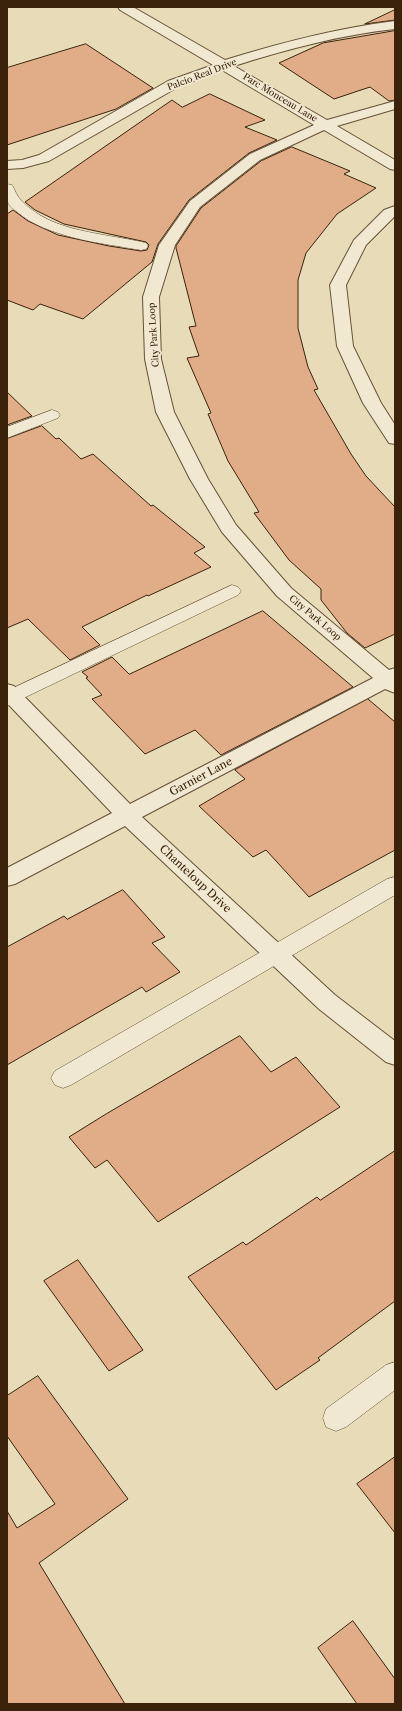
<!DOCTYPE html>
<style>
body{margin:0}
#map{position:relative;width:402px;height:1711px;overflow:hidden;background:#e8dcb8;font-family:"Libre Caslon Text",serif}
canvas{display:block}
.frame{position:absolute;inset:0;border:8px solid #3a220b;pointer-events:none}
</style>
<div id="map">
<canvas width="402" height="1711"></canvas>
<div class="frame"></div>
</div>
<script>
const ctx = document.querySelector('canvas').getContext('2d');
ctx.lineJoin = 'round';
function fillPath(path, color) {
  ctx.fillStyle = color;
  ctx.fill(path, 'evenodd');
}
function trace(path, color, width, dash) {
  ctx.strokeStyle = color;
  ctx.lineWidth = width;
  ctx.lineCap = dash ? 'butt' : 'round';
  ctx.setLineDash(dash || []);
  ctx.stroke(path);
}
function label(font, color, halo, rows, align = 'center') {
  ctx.font = font + ' "Libre Caslon Text",serif';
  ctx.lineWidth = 3.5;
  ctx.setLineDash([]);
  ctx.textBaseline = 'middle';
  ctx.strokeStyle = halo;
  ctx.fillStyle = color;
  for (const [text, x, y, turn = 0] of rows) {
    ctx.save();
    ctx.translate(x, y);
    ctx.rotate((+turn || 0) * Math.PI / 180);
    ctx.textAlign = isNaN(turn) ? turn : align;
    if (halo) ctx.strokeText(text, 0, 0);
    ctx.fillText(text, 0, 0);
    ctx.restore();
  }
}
const building = new Path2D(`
 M395,10V20L365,24Z
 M395,31V100L389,101L370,87L334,99L279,63L323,43Z
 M86,44L153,88L116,109L7,145V68Z
 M210,94L265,120L245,127L277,140L249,153L189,200L158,244L152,262L83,319L40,304L33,310L7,300V214L13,210L28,221L58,235L109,246L141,251L147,250L149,245L146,242L64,224L35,210L25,202L172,100L182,107Z
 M292,147L350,171L344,174L376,188L337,214L306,253L298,280V328L308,367L318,389L314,390L351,454L366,476L395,507V634L365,648L347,633L321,600V589L289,560L254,513L259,512L228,461L208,414L211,413L187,358L199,356L189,327L196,326L176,248V246L201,208L261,161Z
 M7,392L32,416L7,425Z
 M42,426L56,439L59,438L81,459L93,454L151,506L153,505L205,547L194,553L211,567L148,596L147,595L82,627L100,645L70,660L28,619L7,628V439Z
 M263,611L353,687L221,755L195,730L145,754L92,699L102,695L86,678L88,677L82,672L112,657L129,674Z
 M368,699L395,722V850L309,897L266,850L253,857L199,806L245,779L235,770Z
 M123,890L165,937L152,943L180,972L146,992L142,987L7,1065V947L64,916L67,919Z
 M240,1036L271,1072L296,1057L340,1107L158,1222L107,1160L95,1168L69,1137L106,1114Z
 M395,1151V1301L318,1358L320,1360L276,1390L188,1277L243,1242L246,1245L317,1197L320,1200Z
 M78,1260L143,1350L109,1371L44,1281Z
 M38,1376L128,1499L39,1563L125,1704H7V1511L17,1528L55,1504L7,1436V1396Z
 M395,1457V1533L357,1484Z
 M353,1621L395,1679V1704H357L318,1648Z`);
const service = new Path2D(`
 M7,184L12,185C15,190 17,197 22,201C52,233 106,233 146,243L148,246L146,249L141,250C102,243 47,238 16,211C13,208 9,206 8,202C6,197 7,189 7,184Z
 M52,410L58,412L60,415L58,418L7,438V427Z
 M232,585L238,587L241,591L238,595L7,706V691Z
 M395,877V895L71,1085L63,1088L55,1085L51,1078L55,1071L387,879Z
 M395,1362V1390L346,1427L336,1431L326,1427L323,1418L326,1409L386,1365Z`);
const minor = new Path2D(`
 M118,7H133L225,60C280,43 337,28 395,21V29C340,35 287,49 234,66L327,120L395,101V109L337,126L395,160V170L390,169L324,130L260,160L200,207L175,245L159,297L161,359L174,412L208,479L236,525L291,588L389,670L395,668V693L385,689L142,817L335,995L395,1041V1065L386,1062L319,1009L125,826L15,884L7,886V868L112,813L7,703V684L14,686L130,804L373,678L277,596L222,532L190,479L156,412L145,359L143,297L159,245L190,201L250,154L314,125L222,70L178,87L49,161L23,168L7,169V161L22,160L39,155L168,81L213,65L120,10Z
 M395,206V216L366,245L346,285L353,346L381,403L395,425V444L389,443L363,403L337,346L330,285L354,240L384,210Z`);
const farStreetnames = [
 ["Palcio Real Drive",202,75,-21],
 ["Parc Monceau Lane",280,98,31],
 ["City Park Loop",154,335,-94],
 ["City Park Loop",315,618,40]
];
const streetNames = [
 ["Garnier Lane",201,777,-28],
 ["Chanteloup Drive",195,879,43]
];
fillPath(building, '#e0ad88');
trace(building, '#3a220b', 1);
trace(service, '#665036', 1);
trace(minor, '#665036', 2);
fillPath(service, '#f0e8d1');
fillPath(minor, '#f0e8d1');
label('9px', '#3a220b', '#f0e8d1', farStreetnames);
label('11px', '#3a220b', '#f0e8d1', streetNames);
</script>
